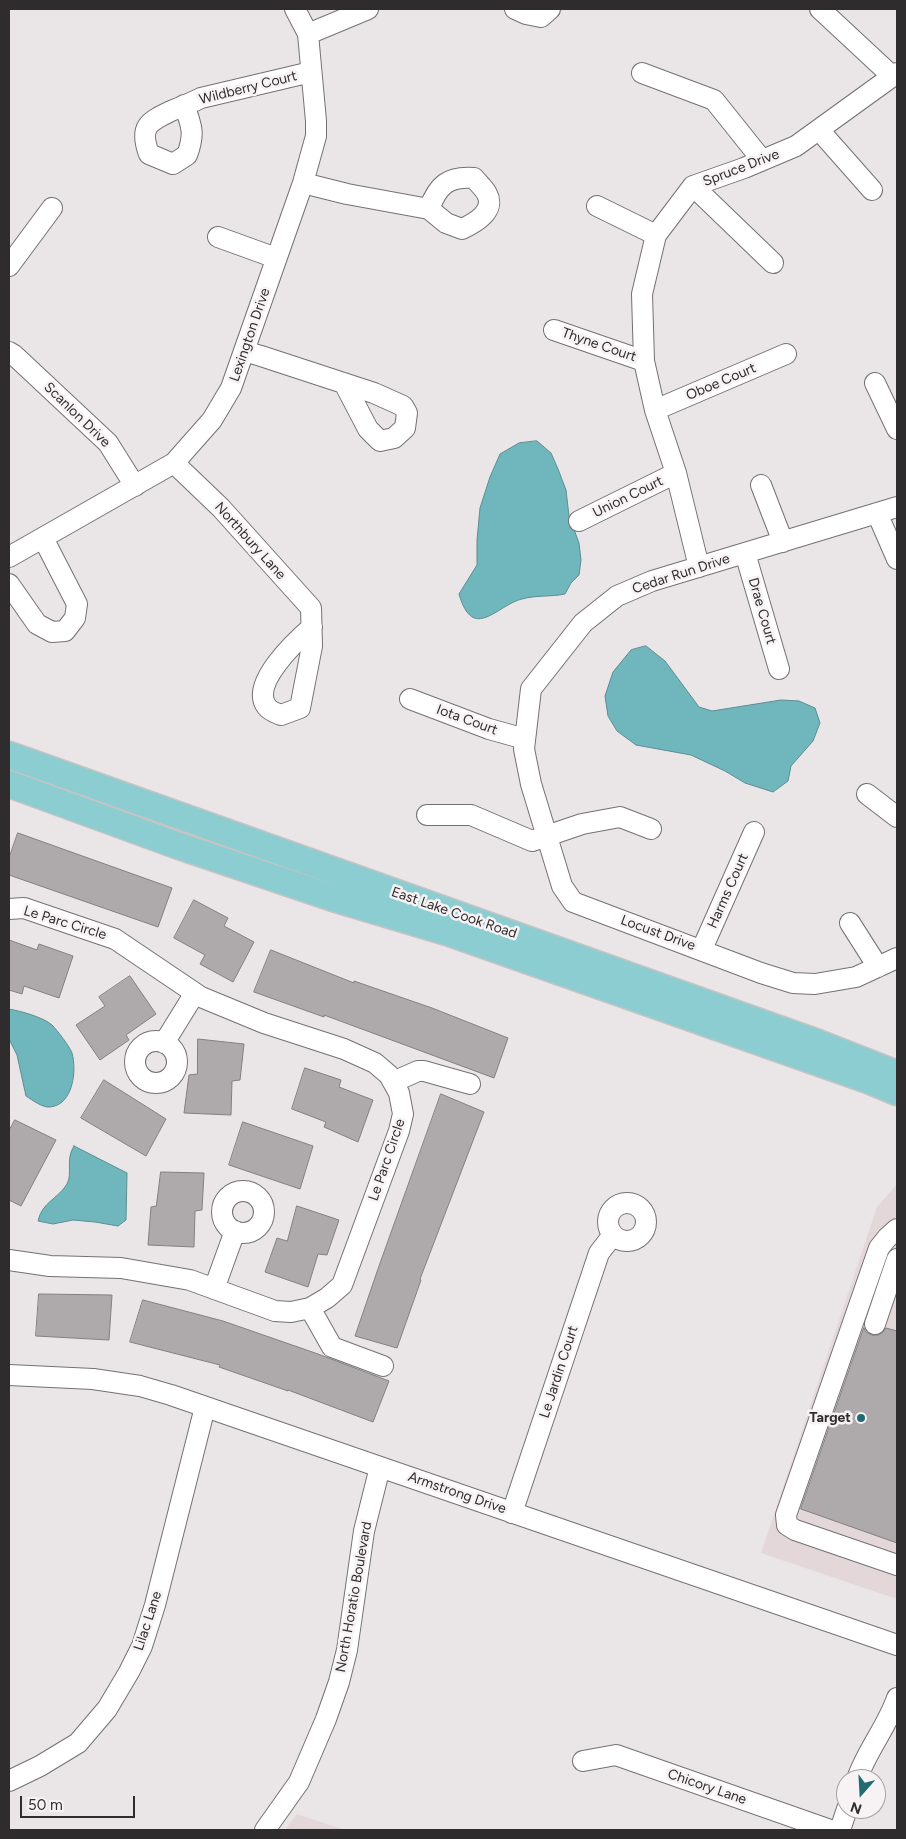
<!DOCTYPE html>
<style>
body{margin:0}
#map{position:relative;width:906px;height:1839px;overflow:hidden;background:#eae5e6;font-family:Figtree,sans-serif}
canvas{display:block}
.frame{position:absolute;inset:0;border:10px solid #2e2c2d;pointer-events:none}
.north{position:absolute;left:836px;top:1769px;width:50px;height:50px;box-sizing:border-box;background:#f7f2f4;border:1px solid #a7a3a4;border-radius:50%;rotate:199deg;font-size:14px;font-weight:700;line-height:20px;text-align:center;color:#2e2c2d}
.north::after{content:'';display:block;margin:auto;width:18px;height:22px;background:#216c72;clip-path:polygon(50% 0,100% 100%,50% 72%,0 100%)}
.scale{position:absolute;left:20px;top:1796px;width:115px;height:22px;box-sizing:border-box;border:2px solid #2e2c2d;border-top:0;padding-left:6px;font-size:15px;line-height:18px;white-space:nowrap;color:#2e2c2d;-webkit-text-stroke:4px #f7f2f4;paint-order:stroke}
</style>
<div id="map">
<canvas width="906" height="1839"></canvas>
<div class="frame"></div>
<div class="north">N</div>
<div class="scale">50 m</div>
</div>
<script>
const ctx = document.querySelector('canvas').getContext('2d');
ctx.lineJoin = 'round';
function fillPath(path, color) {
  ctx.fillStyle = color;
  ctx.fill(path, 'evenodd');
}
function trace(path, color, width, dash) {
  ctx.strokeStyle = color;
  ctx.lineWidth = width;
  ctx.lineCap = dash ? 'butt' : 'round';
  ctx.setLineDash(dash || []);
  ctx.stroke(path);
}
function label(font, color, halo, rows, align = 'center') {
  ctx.font = font + ' Figtree,sans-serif';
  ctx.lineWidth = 5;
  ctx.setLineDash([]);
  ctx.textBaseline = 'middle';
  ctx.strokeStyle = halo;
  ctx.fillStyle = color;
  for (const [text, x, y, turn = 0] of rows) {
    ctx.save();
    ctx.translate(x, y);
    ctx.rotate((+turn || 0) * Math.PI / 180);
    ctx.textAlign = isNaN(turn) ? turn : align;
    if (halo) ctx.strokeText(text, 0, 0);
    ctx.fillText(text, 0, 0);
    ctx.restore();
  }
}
const built = new Path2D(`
 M897,1184V1599L761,1553L877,1207Z
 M297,1814L345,1830H285Z`);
const water = new Path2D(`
 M537,441L551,453L558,469L566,490L569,516L579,543L581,560L579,575L571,583L565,594C551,597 536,595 522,599C497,605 473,643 459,594L477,565V540L480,508L490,477L500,454L519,443Z
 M646,646L665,661L699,707L712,711L781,700L799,701L815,708L820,723L813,741L791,766L788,781L773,792L745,783L725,771L691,755L636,745L617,731L608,716L605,696L613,672L631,650Z
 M9,1009C20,1011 43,1017 52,1025C57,1030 70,1047 72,1053C77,1071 73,1105 50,1107C43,1108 32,1100 26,1096L17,1055L9,1039Z
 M74,1146L127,1173L126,1220L118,1226L95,1222L73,1220L53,1224L38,1221C42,1202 58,1199 67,1184C73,1173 65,1160 74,1146Z`);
const building = new Path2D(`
 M18,833L172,888L158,927L9,875V858Z
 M194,900L228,918L224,926L254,942L233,982L200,964L205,955L174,938Z
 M9,940L37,950L39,944L73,956L59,998L24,986L22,994L9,990Z
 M271,950L354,983V981L432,1008L508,1038L494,1078L324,1015V1017L254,992Z
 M130,976L156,1014L126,1035L129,1040L100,1060L76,1025L105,1006L99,997Z
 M198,1039L244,1044L240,1080L232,1081L231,1115L184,1113L189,1075L197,1074Z
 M305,1068L341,1080L339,1087L373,1100L358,1142L324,1127L326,1122L292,1109Z
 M104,1080L166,1119L146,1156L81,1118Z
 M441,1094L484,1112L420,1279L421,1280L397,1348L355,1336L379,1266Z
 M15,1120L56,1140L21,1206L9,1200V1131Z
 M243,1122L313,1146L300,1189L229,1165Z
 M161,1172L204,1173L202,1210L195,1211L194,1247L148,1245L151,1207L156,1206Z
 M297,1206L339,1220L327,1255L318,1254L308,1287L265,1272L277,1238L287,1241Z
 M39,1294L112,1295L109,1340L36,1336Z
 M143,1300L223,1321L318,1354L389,1381L373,1422L288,1390V1391L219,1367L220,1365L130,1342Z
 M864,1328L866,1332L872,1335H878L882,1333L886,1328L897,1331V1543L801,1509Z`);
const minor = new Path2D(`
 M515,9L526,14L541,17L550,9
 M820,9L892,76
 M308,34L368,9
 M642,73L714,100L762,160
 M184,105C192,126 195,134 187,155L173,164L149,154C139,127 148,122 171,111C181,107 191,103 201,98L311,72
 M819,130L872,190
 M303,183L347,194L429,209L446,223L462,229C475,223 496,211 487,194C484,188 478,183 474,178C448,176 438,185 429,209
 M693,186L773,263
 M597,206L656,235
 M218,237L276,258
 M9,266L52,208
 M554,330L644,361
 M244,351L261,356L374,393L403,406L407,413L405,428L394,438L380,441L368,429L344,383
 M9,352L14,355L108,443L135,486
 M875,383L897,429
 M655,410L786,354
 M174,463L221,508L311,608L312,646L300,708L281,715C276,713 270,711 267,707C249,684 297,640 312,627
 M761,485L783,542
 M897,507L652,581L617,596L583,623L531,689L524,749L531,784L562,886L573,902L761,973L793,983L815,984L856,977L897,958
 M877,513L897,559
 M579,521L676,473
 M745,553L779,669
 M9,557L174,463L212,420L231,388L303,183L316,136V121L308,34L295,9
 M699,567L676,473L655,410L644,361L642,294L656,235L693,186L744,168L796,146L897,73
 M9,584L37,624L52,632L65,631L75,618L77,604L43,538
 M410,699L489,729L525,739
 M867,794L897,817
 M427,815H471L532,841L582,824L620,817L651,829
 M9,909L24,908L115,939L201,997L264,1023L344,1049L375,1063L389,1075L399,1093L403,1114L399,1131L342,1285L327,1298L310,1308L291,1312L275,1311L190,1280L121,1268L50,1266L9,1260
 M850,923L878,967
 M702,949L754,832
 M135 1062a21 21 0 1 1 42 0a21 21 0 1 1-42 0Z
 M164,1043L195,993
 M393,1082L418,1071H424L470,1084
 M222 1212a21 21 0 1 1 42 0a21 21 0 1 1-42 0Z
 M608 1222a19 19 0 1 1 38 0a19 19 0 1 1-38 0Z
 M897,1229L887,1238L879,1248L786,1515L787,1525L795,1530L897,1565
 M214,1289L235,1231
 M310,1308L332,1347L383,1366
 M875,1324L897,1259
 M9,1375L93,1379L140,1386L171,1395L897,1645
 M512,1513L599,1253L613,1235
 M583,1761L616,1755L830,1830
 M857,1779C867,1750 887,1727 897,1698
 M9,1781L40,1766L78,1743L107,1709L129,1672L142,1646L155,1605L205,1407
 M265,1830L299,1782L326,1719L339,1682L347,1650L364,1531L380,1467
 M840,1830L847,1809`);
const major = new Path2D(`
 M9,755L818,1043L897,1074
 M9,784L176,845L333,898L447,932L868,1080L897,1092`);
const markers = [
 [861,1418,5,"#216c72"]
];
const streetNames = [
 ["Wildberry Court",248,88,-14],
 ["Spruce Drive",741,168,-21],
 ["Lexington Drive",250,335,-71],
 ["Thyne Court",599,345,19],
 ["Oboe Court",721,382,-23],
 ["Scanlon Drive",77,415,44],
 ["Union Court",628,497,-26],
 ["Northbury Lane",250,541,48],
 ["Cedar Run Drive",681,574,-18],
 ["Drae Court",762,611,74],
 ["Iota Court",467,720,20],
 ["Harms Court",728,891,-66],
 ["East Lake Cook Road",454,913,19],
 ["Le Parc Circle",65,923,17],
 ["Locust Drive",658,933,20],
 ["Le Parc Circle",387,1160,-71],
 ["Le Jardin Court",559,1372,-72],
 ["Armstrong Drive",457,1493,19],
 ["North Horatio Boulevard",354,1597,-80],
 ["Lilac Lane",148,1621,-72],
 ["Chicory Lane",707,1787,19]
];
const poiNames = [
 ["Target",851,1418]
];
fillPath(built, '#e4d7da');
fillPath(water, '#6fb7bd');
trace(water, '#5c8d92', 1);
fillPath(building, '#aea9ab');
trace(building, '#847f80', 1);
trace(minor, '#757172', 22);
trace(major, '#c4c4c4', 29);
trace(minor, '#fff', 20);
trace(major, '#8bcdd1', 26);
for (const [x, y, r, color] of markers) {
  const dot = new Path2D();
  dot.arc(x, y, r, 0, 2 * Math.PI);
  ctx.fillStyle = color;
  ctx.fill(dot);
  trace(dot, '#f7f2f4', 2);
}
label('14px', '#2e2c2d', '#f7f2f4', streetNames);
label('bold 14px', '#2e2c2d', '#f7f2f4', poiNames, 'right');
</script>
